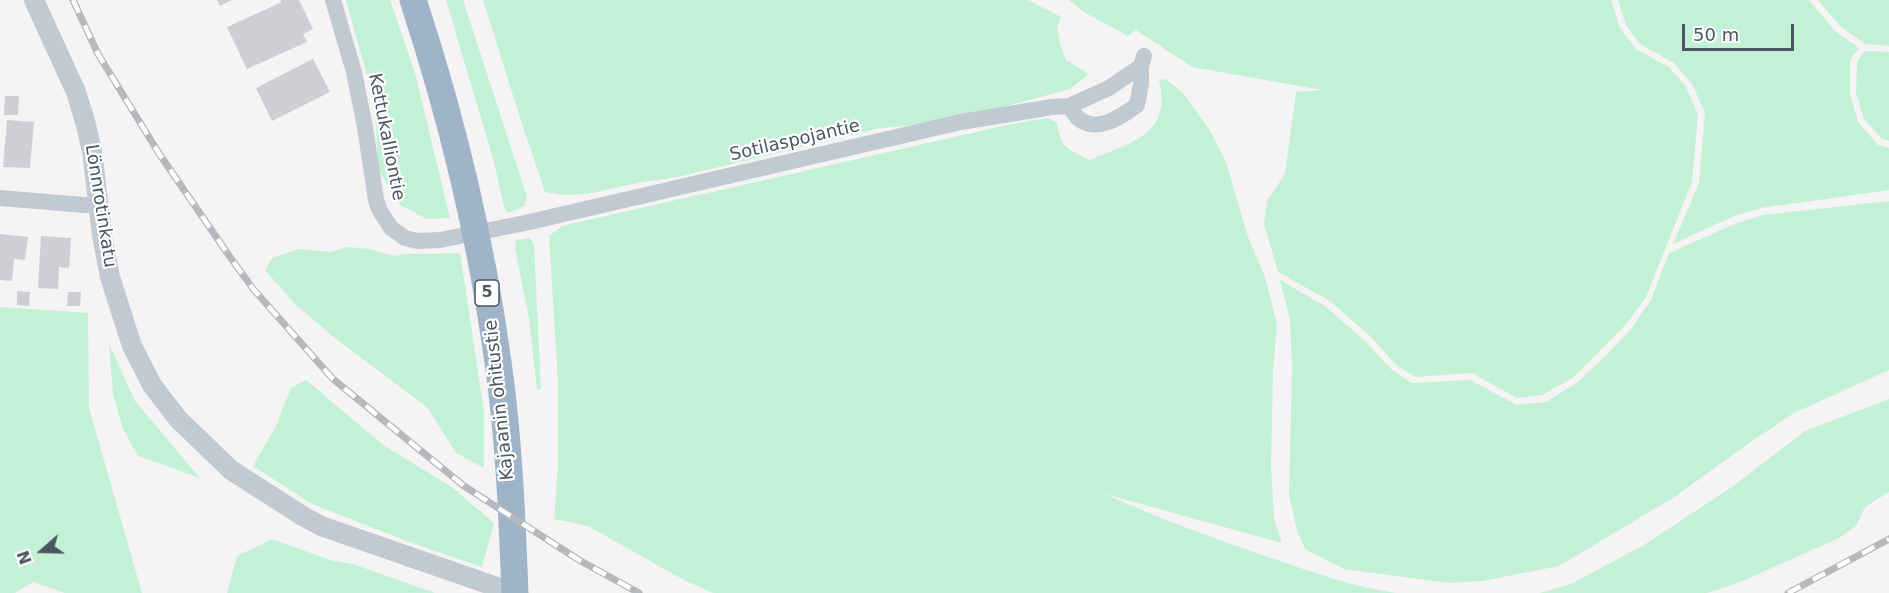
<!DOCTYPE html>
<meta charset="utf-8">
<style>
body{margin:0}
#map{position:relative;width:1889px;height:593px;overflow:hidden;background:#f5f3f3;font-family:"DejaVu Sans",sans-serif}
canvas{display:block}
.north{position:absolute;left:12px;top:521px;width:60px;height:60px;-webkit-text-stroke:4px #fff;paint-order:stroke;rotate:250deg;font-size:16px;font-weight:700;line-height:24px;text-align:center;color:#4a5661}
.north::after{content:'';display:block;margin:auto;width:21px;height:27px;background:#4a5661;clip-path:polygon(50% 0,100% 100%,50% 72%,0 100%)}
.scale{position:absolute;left:1682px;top:24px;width:112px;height:27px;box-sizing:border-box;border:3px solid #4a5661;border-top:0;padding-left:8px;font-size:18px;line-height:21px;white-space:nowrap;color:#4a5661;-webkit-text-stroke:4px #fff;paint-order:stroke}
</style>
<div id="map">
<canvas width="1889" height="593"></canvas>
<div class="north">N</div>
<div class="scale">50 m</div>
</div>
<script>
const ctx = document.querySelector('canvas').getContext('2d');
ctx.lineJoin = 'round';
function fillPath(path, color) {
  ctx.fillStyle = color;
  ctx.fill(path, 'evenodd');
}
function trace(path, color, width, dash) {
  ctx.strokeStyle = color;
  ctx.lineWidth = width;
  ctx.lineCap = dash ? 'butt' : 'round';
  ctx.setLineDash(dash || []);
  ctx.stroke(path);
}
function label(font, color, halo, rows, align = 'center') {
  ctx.font = font + ' "DejaVu Sans",sans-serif';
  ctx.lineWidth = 4.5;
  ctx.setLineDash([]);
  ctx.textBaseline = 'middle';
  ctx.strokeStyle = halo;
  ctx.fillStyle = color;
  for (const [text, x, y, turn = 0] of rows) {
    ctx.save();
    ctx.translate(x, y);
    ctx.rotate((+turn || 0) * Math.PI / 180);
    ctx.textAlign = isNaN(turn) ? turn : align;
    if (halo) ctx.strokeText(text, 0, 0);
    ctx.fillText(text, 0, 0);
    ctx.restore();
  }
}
const green = new Path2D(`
 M346,0H390L415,73L450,218L427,219L400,205L378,169L376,124L370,86Z
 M446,0H463L527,197L524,206L508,213L504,207L494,162Z
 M483,0H1028L1061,17L1057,26L1060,44L1066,60L1089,74L1070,89L981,113L936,122L876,129L678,177L642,182L587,194L564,195L545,192L522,124Z
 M1069,0H1611L1620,28L1636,49L1669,67L1686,87L1698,115L1692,182L1646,297L1626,324L1574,377L1542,395L1517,398L1472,373L1415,377L1396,365L1370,336L1330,301L1278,272L1264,224L1267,201L1285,174L1296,92L1322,90L1192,67L1136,30L1128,36L1084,12Z
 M1618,0H1809L1835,31L1859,48L1850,59V94L1858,122L1878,145L1889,148V190L1761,208L1734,216L1673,244L1699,183L1705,113L1692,84L1674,63L1640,44L1626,25Z
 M1818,0H1889V46L1865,44L1840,26Z
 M1865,51L1889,52V141L1882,139L1864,119L1856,93L1857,61Z
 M1166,79L1184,94L1209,129L1226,162L1248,237L1265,277L1277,324L1273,373L1271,465L1274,520L1282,543L1105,494C1158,518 1213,538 1268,557C1310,571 1352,587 1396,593H713L684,580L588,526L554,519L558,465V384L549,236L562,226L1007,125L1048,118L1057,123C1060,148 1069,150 1089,160C1130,143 1173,135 1159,80Z
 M1889,201V370L1794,413L1752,441L1676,496L1559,566L1483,581L1448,583L1344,569L1305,549L1297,530L1289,495L1292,368L1290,320L1280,280L1325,306L1365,341L1392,370L1412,383L1470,380L1517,405L1546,402L1578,382L1605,356L1631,329L1651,300L1669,253L1737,223L1763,215Z
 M530,238L534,245L541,389L537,390L529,319L515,248L516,240Z
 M348,247L370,249L393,256L408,254L460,253L484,412V468L456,453L428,408L331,335L296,305L265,270L272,258L299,249L331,252Z
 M0,307L88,313L89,408L142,593H65L33,582L15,593H0Z
 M109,344L135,401L200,478L138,456L123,429L113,394Z
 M306,380L382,444L453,488L494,523L482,567L412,543L312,504L253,466L275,428L291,388Z
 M1889,399V492L1865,507L1856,526L1839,538L1738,583L1707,593H1540L1571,584L1644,545L1732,487L1805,431Z
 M272,539L330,560L353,564L435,593H227L237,556Z`);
const building = new Path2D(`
 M217,0H232L220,6Z
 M280,0H299L313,29L303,34L307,42L247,69L227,27L282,2Z
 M313,59L330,92L272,121L256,88Z
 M5,96H19L18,115H4Z
 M7,120L34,122L30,168L3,167Z
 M0,234L28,237L25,260L14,259L12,281L0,280Z
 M41,236L71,238L69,268L59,267L58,289L38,288Z
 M17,291L30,292L29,306L17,305Z
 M68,292H81L80,306H67Z`);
const minor = new Path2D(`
 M333,0L354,72L365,127L376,200L380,211L391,228L405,238L418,241L440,240L525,223L961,122L1052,107L1069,106L1109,88L1141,66L1144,56
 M1069,106C1072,110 1075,115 1078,118C1096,134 1121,117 1137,105L1141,84V66
 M0,198L84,205H98`);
const tertiary = new Path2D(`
 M34,0L76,92L85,121L92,151L102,235L110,277L132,346L152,385L178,419L231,470L301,515L321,526L514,593`);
const trunk = new Path2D(`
 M413,0C452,118 481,239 498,362C509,439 512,516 515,593`);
const rail = new Path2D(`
 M73,0L98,54L160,155L230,257L254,290L333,379L464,486L579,560L639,593
 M1788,593L1889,539`);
const shields = [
 [487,293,24]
];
const shieldNames = [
 ["5",487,293]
];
const streetNames = [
 ["Kettukalliontie",386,137,79],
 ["Sotilaspojantie",795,141,-13],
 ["Lönnrotinkatu",100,206,81],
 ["Kajaanin ohitustie",500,400,-96]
];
fillPath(green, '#c3f1d5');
fillPath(building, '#cdcfd5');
trace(minor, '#c1cad2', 16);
trace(tertiary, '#c1cad2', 20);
trace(trunk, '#9fb4c9', 27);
trace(rail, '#b5b8bd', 7);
trace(rail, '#fff', 4.5, [14]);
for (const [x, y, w] of shields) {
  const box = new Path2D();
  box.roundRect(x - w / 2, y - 13, w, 26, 4.5);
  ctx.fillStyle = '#fff';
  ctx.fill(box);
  trace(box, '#4a5661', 1.5);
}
label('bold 16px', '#4a5661', null, shieldNames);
label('18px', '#4a5661', '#fff', streetNames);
</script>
